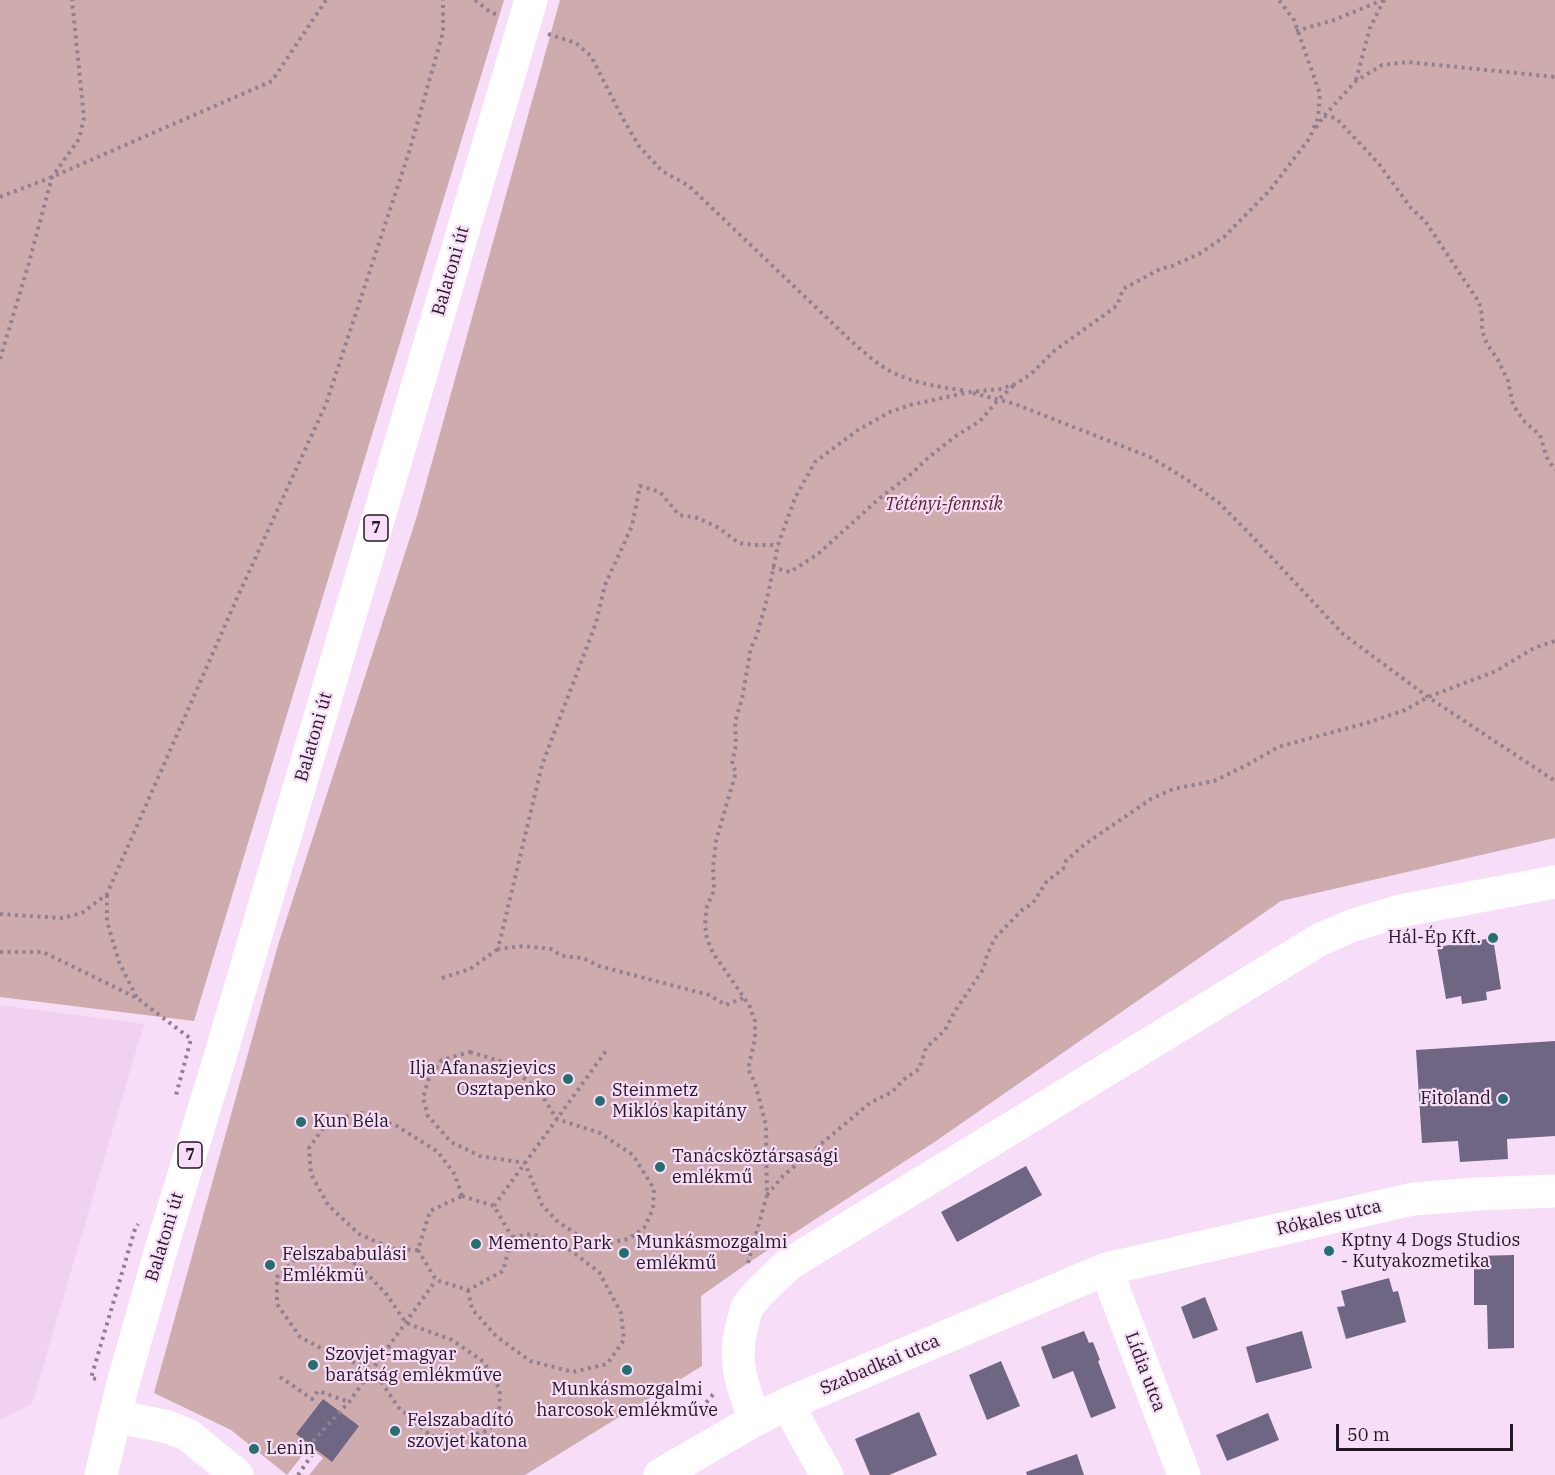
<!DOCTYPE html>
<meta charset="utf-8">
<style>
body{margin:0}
#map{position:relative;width:1555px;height:1475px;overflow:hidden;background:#f7ddf8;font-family:"IBM Plex Serif",serif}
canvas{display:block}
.scale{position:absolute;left:1336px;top:1424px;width:177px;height:27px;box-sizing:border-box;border:3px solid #221922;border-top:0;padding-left:8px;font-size:18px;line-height:21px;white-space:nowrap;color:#221922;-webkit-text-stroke:4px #f7ddf8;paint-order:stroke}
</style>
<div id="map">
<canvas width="1555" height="1475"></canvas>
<div class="scale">50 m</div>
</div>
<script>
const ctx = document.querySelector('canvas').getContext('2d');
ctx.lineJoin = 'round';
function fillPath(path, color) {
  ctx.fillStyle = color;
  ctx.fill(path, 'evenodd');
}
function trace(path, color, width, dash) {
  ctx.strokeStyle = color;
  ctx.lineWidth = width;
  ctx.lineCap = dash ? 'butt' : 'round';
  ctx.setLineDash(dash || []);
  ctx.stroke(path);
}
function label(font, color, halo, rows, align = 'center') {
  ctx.font = font + ' "IBM Plex Serif",serif';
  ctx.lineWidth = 4.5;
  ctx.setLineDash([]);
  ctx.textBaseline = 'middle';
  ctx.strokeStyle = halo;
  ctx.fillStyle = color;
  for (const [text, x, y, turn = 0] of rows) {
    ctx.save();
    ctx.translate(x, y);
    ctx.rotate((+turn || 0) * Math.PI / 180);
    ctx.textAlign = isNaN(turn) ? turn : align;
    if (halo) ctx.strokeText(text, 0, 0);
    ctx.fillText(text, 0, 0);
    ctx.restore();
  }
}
const built = new Path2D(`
 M0,1005L144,1024L32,1404L0,1420Z`);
const green = new Path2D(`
 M0,0H504L194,1021L0,997Z
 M560,0H1555V838L1281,901L936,1141L748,1263L701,1296L702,1366L525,1475H309L323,1458L309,1447L287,1475L231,1430L154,1393L278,945L417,516Z`);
const building = new Path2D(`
 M1493,938L1501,989L1486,992L1487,1000L1462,1004L1461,996L1446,999L1437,947Z
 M1555,1041V1136L1507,1139L1508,1159L1460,1162L1458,1141L1422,1143L1416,1050Z
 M1026,1166L1042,1195L957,1242L941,1212Z
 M1514,1255V1348L1488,1349L1487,1305H1474V1256Z
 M1389,1278L1393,1292L1398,1291L1406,1322L1346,1339L1337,1307L1345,1306L1341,1291Z
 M1205,1297L1218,1330L1193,1339L1181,1307Z
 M1084,1331L1089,1343L1093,1342L1100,1360L1098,1361L1116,1408L1091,1418L1073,1371L1053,1379L1041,1347Z
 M1302,1331L1312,1368L1256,1383L1246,1347Z
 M1001,1361L1020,1406L987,1420L969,1375Z
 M323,1399L359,1426L332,1462L296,1434Z
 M919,1412L937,1455L889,1475H870L855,1439Z
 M1268,1413L1279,1440L1227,1461L1216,1435Z
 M1077,1454L1084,1475H1027L1026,1472Z`);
const path = new Path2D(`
 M475,0L490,12L499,15
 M1296,31L1334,20L1383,0
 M548,34L576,43L591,56L623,119L639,146L662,171L689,186L849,339C863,351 877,365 894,373C917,384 941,387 966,391
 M1356,80L1370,28L1384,0
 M1324,116L1336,118L1379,164L1411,208L1425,221L1479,302L1482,315V331L1487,344L1498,360L1508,381L1513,405L1525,422L1540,435L1547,458L1555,470
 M1316,128L1324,116L1356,81L1382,65L1408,62L1555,77
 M0,197L52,177L272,81L326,0
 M0,359L28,266L52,177L79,139L84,118L72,0
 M973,393L1015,404L1150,457L1186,479L1219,503L1248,532L1343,634L1428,697L1555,781
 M772,567L790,572L818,554L881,497L909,476L929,457L956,436L980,421L998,400L1014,385
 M107,895V921L119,962L137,998
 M0,914L62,918L82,913L107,894L237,598L326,404L410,149L443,32V0
 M0,952H43L137,998L191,1039L175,1099
 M442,978L470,969L498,949
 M743,998L726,1005L709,995L599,966L583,958L562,956L551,949L523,946L498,949L542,765L596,623L605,585L632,526L640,486L660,492L679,515L698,518L719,528L739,543L755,545H778
 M470,1052L503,1062L537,1088L557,1119L600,1133L633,1155L654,1189L653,1209L644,1228L628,1239L609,1243L581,1237L558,1222L542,1205L525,1163L480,1156L451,1142L428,1116L423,1098L429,1078L442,1060Z
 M767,1195L783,1176L870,1103L892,1092L903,1080L919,1069L926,1048L945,1030L955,1011L984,968L987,955L995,938L1022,910L1033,903L1047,881L1063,869L1066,861L1085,844L1151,799L1173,789L1214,781L1245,766L1278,747L1370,722L1405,710L1428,697L1496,671L1534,648L1555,641
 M462,1196L494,1206L512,1237L503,1271L468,1290L436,1280L418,1250L430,1211Z
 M494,1206L606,1051
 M418,1250L393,1249L359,1234L328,1205L311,1174L309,1148L329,1120L363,1113L397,1126L438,1152L455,1175L462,1196
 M325,1252L359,1265L387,1295L406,1323L452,1340L484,1362L500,1390L499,1416L489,1430L464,1438L431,1436L398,1407L373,1369L338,1357L300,1337L277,1304V1277L297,1258Z
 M748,1263L767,1195L766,1125L755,1083L748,1069L755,1039V1021L749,1005L713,953L707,939L705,924L707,906L714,891L713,867L716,841L736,772L732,764L736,744L735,722L742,699L751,648L757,635L767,599L778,545L795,498L815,462L858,430L890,412L910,405L970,392L1000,389L1016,384L1031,374L1054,351L1114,308L1118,303L1123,289L1160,269L1172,266L1199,254L1224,237L1270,190L1309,139L1318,118L1320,94L1294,20L1279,0
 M468,1290L472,1309L496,1336L530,1361L573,1372L607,1364L624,1340L621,1313L599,1272L562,1244L532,1234L512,1237
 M280,1377L312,1399L318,1391L349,1402
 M96,1379L91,1378L135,1229L138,1224
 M710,1416L705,1404L715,1392
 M298,1475L312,1455L305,1450L349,1402L436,1280`);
const minor = new Path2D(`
 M1106,1269L1184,1475
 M787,1404L827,1475
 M115,1416L168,1427L188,1435L237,1475
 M755,1420C743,1388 732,1361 742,1326C744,1320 745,1313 747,1308C754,1295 778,1275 789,1264L1319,940L1351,926L1400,911L1555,882
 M660,1475L755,1420L787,1404L1106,1269L1413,1199L1478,1194L1555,1191`);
const major = new Path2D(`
 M101,1475L122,1387L160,1253L220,1057L531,0`);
const markers = [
 [1493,938,6,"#246f6f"],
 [568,1079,6,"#246f6f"],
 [1503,1099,6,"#246f6f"],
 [600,1101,6,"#246f6f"],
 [301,1122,6,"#246f6f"],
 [660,1167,6,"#246f6f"],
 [476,1244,6,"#246f6f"],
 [1329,1251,6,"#246f6f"],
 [624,1253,6,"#246f6f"],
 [270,1265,6,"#246f6f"],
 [313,1365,6,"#246f6f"],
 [627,1370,6,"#246f6f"],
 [395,1431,6,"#246f6f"],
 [254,1449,6,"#246f6f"]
];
const shields = [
 [376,528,24],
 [190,1155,24]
];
const shieldNames = [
 ["7",376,528],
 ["7",190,1155]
];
const streetNames = [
 ["Balatoni út",451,271,-74],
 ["Balatoni út",314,737,-74],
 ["Rókales utca",1329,1218,-13],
 ["Balatoni út",165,1237,-73],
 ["Szabadkai utca",880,1365,-23],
 ["Lídia utca",1145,1372,69]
];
const parkNames = [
 ["Tétényi-fennsík",944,505]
];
const poiNames = [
 ["Hál-Ép Kft.",1481,938,"right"],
 ["Ilja Afanaszjevics",556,1069,"right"],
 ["Osztapenko",556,1090,"right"],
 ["Steinmetz",612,1091],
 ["Miklós kapitány",612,1112],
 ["Fitoland",1491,1099,"right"],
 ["Kun Béla",313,1122],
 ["Tanácsköztársasági",672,1157],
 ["emlékmű",672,1178],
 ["Kptny 4 Dogs Studios",1341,1241],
 ["- Kutyakozmetika",1341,1262],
 ["Munkásmozgalmi",636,1243],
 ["emlékmű",636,1264],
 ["Memento Park",488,1244],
 ["Felszababulási",282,1255],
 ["Emlékmü",282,1276],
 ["Szovjet-magyar",325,1355],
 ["barátság emlékműve",325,1376],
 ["Munkásmozgalmi",627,1390,"center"],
 ["harcosok emlékműve",627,1411,"center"],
 ["Felszabadító",407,1421],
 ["szovjet katona",407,1442],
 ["Lenin",266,1449]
];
fillPath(built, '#f1d1f1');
fillPath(green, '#ceabac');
fillPath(building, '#6f6683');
trace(path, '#928092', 4, [3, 4.5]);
trace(minor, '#fff', 33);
trace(major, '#fff', 33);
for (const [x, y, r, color] of markers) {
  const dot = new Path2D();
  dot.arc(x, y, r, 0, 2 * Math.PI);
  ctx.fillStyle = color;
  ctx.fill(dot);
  trace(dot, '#f7ddf8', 2);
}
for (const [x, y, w] of shields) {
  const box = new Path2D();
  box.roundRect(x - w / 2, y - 13, w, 26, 4.5);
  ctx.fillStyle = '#f7ddf8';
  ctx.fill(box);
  trace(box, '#221922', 1.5);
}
label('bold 16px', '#221922', null, shieldNames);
label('18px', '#221922', '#f7ddf8', streetNames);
label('italic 18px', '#582529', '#f7ddf8', parkNames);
label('18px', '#221922', '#f7ddf8', poiNames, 'left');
</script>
